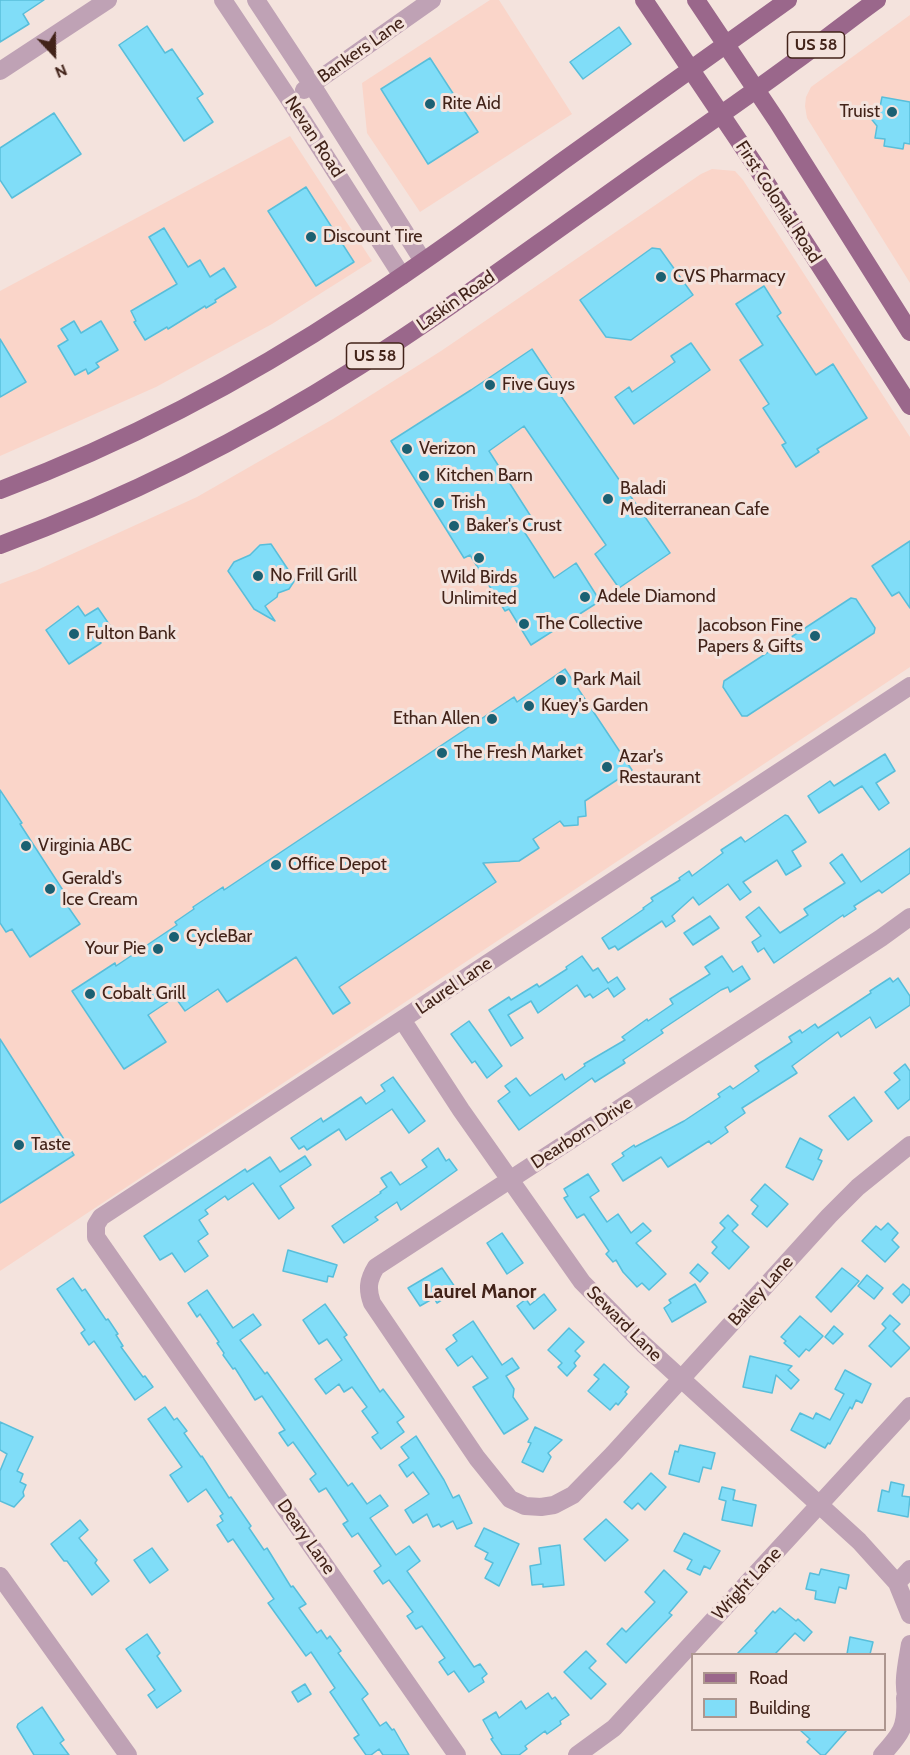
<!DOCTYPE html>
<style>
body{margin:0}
#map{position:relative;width:910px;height:1755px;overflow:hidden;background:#f4e3dd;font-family:Cabin,sans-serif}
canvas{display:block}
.legend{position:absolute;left:691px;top:1653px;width:195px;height:78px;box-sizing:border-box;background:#f4e3dd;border:2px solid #ad968f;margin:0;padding:8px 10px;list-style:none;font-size:18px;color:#422319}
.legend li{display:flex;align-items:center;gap:12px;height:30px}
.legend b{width:30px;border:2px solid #ad968f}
.north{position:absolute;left:24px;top:24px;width:60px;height:60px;-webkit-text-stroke:4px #f4e3dd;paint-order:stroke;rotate:158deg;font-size:16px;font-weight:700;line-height:24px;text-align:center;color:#422319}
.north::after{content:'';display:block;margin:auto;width:21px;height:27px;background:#422319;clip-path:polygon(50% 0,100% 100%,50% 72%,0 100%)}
</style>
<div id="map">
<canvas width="910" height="1755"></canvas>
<ul class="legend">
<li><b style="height:8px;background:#9a678b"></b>Road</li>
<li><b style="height:16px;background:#80ddf8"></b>Building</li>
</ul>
<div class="north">N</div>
</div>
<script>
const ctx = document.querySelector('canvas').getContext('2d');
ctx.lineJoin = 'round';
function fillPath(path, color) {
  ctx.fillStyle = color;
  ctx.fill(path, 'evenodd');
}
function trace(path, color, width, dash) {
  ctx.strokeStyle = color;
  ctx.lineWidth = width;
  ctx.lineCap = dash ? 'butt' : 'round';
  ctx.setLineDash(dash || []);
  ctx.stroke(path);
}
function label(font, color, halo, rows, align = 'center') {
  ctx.font = font + ' Cabin,sans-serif';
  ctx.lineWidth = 6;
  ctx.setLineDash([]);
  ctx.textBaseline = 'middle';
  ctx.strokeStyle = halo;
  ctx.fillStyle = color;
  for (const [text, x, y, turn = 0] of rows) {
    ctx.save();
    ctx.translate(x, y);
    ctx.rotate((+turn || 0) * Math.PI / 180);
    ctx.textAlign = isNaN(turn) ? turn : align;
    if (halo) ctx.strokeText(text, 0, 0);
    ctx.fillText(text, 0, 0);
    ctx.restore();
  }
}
const built = new Path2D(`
 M490,0H499L572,114L420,212L367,133L362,83Z
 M910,15V283L807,118L805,106L806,97L811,87Z
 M290,136L372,261L272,324L156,387L0,456V291Z
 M712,169L735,171L743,180L910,437V667L0,1271V584L37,570L197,497L333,419L441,351L701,174Z`);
const building = new Path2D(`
 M0,0H44L23,14L29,24L0,42Z
 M147,26L165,53L172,49L203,94L197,98L213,122L184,141L119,45Z
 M619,27L631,44L583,79L570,62Z
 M430,58L478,132L428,164L381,89Z
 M882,97L910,102V144L904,143L903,149L884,146L885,139L875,138L877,126L869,116L880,107Z
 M54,113L81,154L12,198L0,180V148Z
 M306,187L354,262L316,286L268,211Z
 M164,228L188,267L200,260L210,277L224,268L236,287L215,300L216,302L206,308L205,306L168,329L167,327L145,340L134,322L136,321L131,311L177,284L149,237Z
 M652,248L660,249L693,295L631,340L606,337L580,300Z
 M764,286L781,313L777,316L816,375L833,364L867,418L817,449L819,452L796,467L782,445L786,443L763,408L769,404L740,360L763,345L736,304Z
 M74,321L81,333L101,321L118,350L96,363L99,367L88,374L86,369L75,375L58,346L68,340L61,329Z
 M0,339L26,382L0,397Z
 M691,343L710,370L634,424L615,397L629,387L632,392L675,362L671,356Z
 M532,349L556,385L554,386L670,553L619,588L595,554L606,545L524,426L489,451L537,526L525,533L554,578L576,563L600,601L531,645L509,609L505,611L470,555L464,558L391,441L471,390Z
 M910,541V608L899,592L892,596L872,566Z
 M271,544L295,580L289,589L278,593L277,597L265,606L275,621L254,609L228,571L234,562L250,555L260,545Z
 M851,598L856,599L875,628L874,633L747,716H742L723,687L724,681Z
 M78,606L85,616L98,608L111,627L96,636L101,643L69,664L46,630Z
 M565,669L632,770L585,801L586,816L578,817V825L564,826L560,821L533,839L539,848L519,861L483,863L496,882L339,987L350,1003L333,1014L296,957L227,1002L218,989L185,1011L175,997L148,1015L166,1042L124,1069L72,991L115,963L116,966L177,925L175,922L194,909L193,907L223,887L224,890L514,697L517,702Z
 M885,754L895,771L876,783L889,803L879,810L862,786L819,813L808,796L830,781L834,786Z
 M0,790L22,823L20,824L66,895L62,898L80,924L30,957L12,929L6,932L0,923Z
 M785,815L788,816L806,842L792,851L801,866L786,875L777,860L743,882L751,892L740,900L728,884L699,905L693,897L672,916L675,921L666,927L662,921L618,950L615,946L609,949L602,938L644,909L643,908L653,901L651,898L680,880L679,878L689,871L692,876L723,853L721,850L741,837L745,842Z
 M910,848V873L882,893L879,890L854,906L856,909L844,917L843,915L774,963L764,948L758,952L752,942L761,936L746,917L759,907L780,933L808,915L804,909L845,883L830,863L842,854L861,882Z
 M710,916L719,928L693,945L684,933Z
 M582,956L593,971L598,968L608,983L617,977L625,989L614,997L608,988L593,998L590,994L585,997L577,985L538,1013L531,1001L508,1015L523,1038L511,1046L489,1010L509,997L511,1000L537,984L539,987L567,969L566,967Z
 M722,956L733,972L742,966L750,979L730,992L728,987L721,990L661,1030L663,1033L623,1060L625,1063L595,1082L592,1078L519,1130L498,1101L510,1092L505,1086L516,1078L530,1096L562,1074L565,1080L585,1066L584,1064L625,1040L622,1037L647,1019L648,1021L673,1004L670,999L710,974L705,967Z
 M890,978L893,982L898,978L910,996V1005L876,1028L870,1017L841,1037L838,1032L792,1066L797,1073L742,1108L745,1113L725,1127L728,1132L711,1144L709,1141L668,1167L661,1157L623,1181L612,1164L624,1156L622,1153L634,1145L635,1147L684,1121L720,1097L718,1094L730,1086L733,1089L759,1071L755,1066L792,1042L789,1037L800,1030L802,1033L815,1024L818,1028L871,993L870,991Z
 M469,1021L502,1066L487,1078L475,1061L472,1063L451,1034Z
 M0,1039L74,1155L0,1203Z
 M905,1064L910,1071V1099L898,1109L885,1092L900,1080L894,1073Z
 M393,1077L425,1121L409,1133L392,1109L346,1140L339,1129L307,1150L304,1146L299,1149L291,1138L321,1118L323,1122L361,1097L366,1104L385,1091L381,1085Z
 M854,1097L872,1121L848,1140L829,1116Z
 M800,1138L822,1150L818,1159L822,1161L813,1180L786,1167Z
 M438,1148L446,1161L449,1159L457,1170L401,1210L397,1202L375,1217L378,1220L344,1243L332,1226L381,1193L380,1192L387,1187L381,1178L391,1172L400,1185L427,1167L422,1160Z
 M305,1156L311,1165L280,1186L294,1208L279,1219L253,1183L228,1200L225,1196L205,1210L208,1214L199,1220L208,1234L198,1241L208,1256L185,1272L172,1253L160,1260L144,1236L245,1169L247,1172L270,1157L280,1172Z
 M588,1174L599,1191L590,1197L607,1222L618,1214L631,1233L643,1223L651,1231L636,1243L666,1274L649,1290L642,1283L637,1287L623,1272L616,1260L613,1262L606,1254L609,1251L584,1214L577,1218L564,1198L568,1196L564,1189Z
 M765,1184L788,1204L767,1227L752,1214L758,1206L751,1200Z
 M728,1215L738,1225L732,1231L749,1247L729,1269L712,1253L717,1247L712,1242L725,1228L720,1223Z
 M888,1223L898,1233L892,1240L899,1247L885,1262L862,1241L876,1226L881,1230Z
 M502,1233L523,1263L507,1274L487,1243Z
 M288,1250L337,1265L333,1277L328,1276L327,1282L283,1271Z
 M698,1264L708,1273L700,1282L690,1273Z
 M442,1268L457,1290L437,1303L434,1298L420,1306L408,1288Z
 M842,1268L859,1281L831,1312L816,1297Z
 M867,1275L883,1288L874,1299L858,1286Z
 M73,1278L82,1291L85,1289L106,1320L108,1319L118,1334L116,1335L123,1346L121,1347L143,1377L145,1376L153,1387L135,1400L94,1341L89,1345L81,1333L85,1330L57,1289Z
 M695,1284L706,1302L672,1322L664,1308L671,1303L669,1300Z
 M903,1284L910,1290V1294L902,1303L893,1294Z
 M207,1290L233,1328L253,1314L261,1325L240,1340L265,1374L267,1372L348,1486L352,1483L367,1504L380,1495L388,1506L370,1518L396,1555L409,1546L420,1561L407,1571L474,1667L480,1664L487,1674L482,1678L484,1682L469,1692L454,1671L448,1675L439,1662L445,1658L422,1626L416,1629L407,1616L413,1612L389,1580L383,1584L374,1571L381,1566L358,1533L352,1537L343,1524L348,1521L326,1488L319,1492L310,1479L316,1474L293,1442L288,1446L279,1433L285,1430L262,1396L255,1400L235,1368L233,1369L223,1355L224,1353L217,1343L219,1342L200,1314L197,1317L188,1303Z
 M544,1294L556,1310L534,1329L517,1306L526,1299L530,1305Z
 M325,1304L347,1335L344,1337L380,1392L383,1389L404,1417L397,1422L404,1432L381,1449L372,1437L378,1433L362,1411L367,1407L352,1387L344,1392L339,1384L326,1394L315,1379L342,1360L327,1339L319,1344L303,1320Z
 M890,1315L900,1324L893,1331L910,1348L891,1367L869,1346L886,1328L882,1324Z
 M800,1316L823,1336L809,1351L806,1349L799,1357L784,1343L786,1341L781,1337Z
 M473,1321L502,1365L512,1358L519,1368L506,1376L514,1389L513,1397L528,1419L504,1434L473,1387L488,1378L472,1356L458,1366L446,1349L457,1341L453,1335Z
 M834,1326L843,1334L833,1344L825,1337Z
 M569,1328L584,1342L575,1351L580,1356L574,1363L576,1366L567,1376L558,1367L562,1363L548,1350Z
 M750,1356L792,1366L788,1370L799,1380L791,1389L776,1375L772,1393L743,1387Z
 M604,1364L629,1387L625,1392L627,1394L618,1405L616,1403L610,1410L588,1391L599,1379L594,1375Z
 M845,1370L871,1384L862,1403L856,1400L852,1409L850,1407L830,1444L828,1443L825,1448L791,1430L800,1413L813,1419L816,1413L830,1420L844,1394L835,1389Z
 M165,1407L174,1420L177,1418L187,1431L184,1433L201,1457L202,1456L229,1498L231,1497L251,1526L249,1528L264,1550L267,1548L291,1587L293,1586L306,1604L299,1608L317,1633L321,1630L327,1639L330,1636L341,1651L338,1653L368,1694L362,1699L380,1726L386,1722L392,1730L394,1729L409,1755H383L379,1749L371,1755H366L354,1738L359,1735L330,1692L335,1688L311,1652L306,1656L268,1603L274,1599L233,1539L228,1542L217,1525L223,1521L220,1516L223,1514L206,1489L188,1502L170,1475L182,1467L148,1419Z
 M0,1422L33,1437L17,1471L23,1474L20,1482L26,1485L23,1492L24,1496L14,1507L0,1501V1471L7,1454L0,1450Z
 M535,1427L562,1440L548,1453L551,1457L543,1472L522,1462L531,1443L528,1442Z
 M416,1436L444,1480L453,1498L459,1495L472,1523L457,1529L453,1521L441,1527L439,1524L433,1527L427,1514L413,1523L405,1510L429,1494L413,1472L407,1477L399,1465L409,1458L401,1447Z
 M680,1445L715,1453L711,1469L703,1467L699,1482L669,1474L675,1451L678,1452Z
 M651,1473L666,1487L645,1510L638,1503L632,1509L624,1502Z
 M891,1482L904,1485L902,1496L910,1497L908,1517L878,1511L882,1490L889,1492Z
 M722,1487L735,1490L733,1500L756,1505L752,1526L722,1520L726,1501L719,1499Z
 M606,1519L628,1540L605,1561L584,1539Z
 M80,1520L88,1530L79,1538L97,1560L95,1563L109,1581L92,1595L67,1561H64L51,1544Z
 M484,1528L519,1544L499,1586L485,1578L493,1563L485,1559L488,1553L475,1546Z
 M684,1533L720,1551L710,1569L704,1566L700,1575L687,1569L692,1560L674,1551Z
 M560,1545L564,1585L543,1587V1584L532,1585L530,1566L541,1564L539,1548Z
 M152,1548L168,1570L150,1583L134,1560Z
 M821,1569L849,1575L846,1589L839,1587L835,1603L815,1599L816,1591L806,1589L810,1573L819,1575Z
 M664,1570L687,1592L669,1613L672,1615L626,1663L607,1644L622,1628L626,1632L655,1602L645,1592Z
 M780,1608L796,1621L798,1619L812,1632L804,1641L795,1633L775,1654H737L757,1633L755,1631L773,1611L775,1613Z
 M147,1634L160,1653L157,1656L181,1691L157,1708L148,1695L155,1690L126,1649Z
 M850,1637L873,1642L870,1654H847Z
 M586,1651L596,1661L589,1668L606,1684L591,1699L564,1672Z
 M305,1684L311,1694L298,1702L292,1692Z
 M548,1693L552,1699L555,1697L569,1715L560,1721L561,1724L547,1734L545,1731L525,1746L527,1749L519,1755H502L491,1739L493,1738L483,1720L496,1712L499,1718L521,1701L526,1709Z
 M42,1707L64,1740L60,1743L69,1755H34L17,1727L18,1724Z
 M800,1730H847L825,1755H821L807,1742L810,1739Z`);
const minor = new Path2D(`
 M223,0L289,99L402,276
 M256,0L312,85L423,261
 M0,71L108,0
 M304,90L432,0
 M910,917L881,938L376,1267C368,1280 367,1289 372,1303L477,1458L510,1499L525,1506L541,1507L554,1505L573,1495L613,1454L829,1216L858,1187L910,1145
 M403,1021L461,1110L582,1282L643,1344L859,1541L897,1583L910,1615
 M0,1576L128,1755
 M897,1583L910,1569
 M910,1644C907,1663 900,1689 910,1706
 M457,1755L96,1237V1225L101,1217L910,686
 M577,1755L614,1728L910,1406
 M882,1755C901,1734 907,1727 905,1698`);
const major = new Path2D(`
 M644,0L753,162L910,406
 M696,0L777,121L910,332
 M0,490C125,443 245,380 357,306C426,261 493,212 560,163C636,109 712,55 788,0
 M0,545C125,499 246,438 358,367C439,316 516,259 594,204C660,156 728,111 794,62C822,42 849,20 877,0`);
const markers = [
 [430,104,6,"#1b6072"],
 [892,112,6,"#1b6072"],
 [311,237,6,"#1b6072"],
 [661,277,6,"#1b6072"],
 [490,385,6,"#1b6072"],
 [407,449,6,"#1b6072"],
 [424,476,6,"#1b6072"],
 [608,499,6,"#1b6072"],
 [439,503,6,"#1b6072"],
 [454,526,6,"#1b6072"],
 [479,558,6,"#1b6072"],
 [258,576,6,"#1b6072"],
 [585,597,6,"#1b6072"],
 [524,624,6,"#1b6072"],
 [74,634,6,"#1b6072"],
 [815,636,6,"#1b6072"],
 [561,680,6,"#1b6072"],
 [529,706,6,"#1b6072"],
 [492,719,6,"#1b6072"],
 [442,753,6,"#1b6072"],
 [607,767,6,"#1b6072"],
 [26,846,6,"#1b6072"],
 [276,865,6,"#1b6072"],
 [50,889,6,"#1b6072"],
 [174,937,6,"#1b6072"],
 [158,949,6,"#1b6072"],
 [90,994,6,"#1b6072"],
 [19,1145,6,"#1b6072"]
];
const shields = [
 [816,45,57],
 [375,356,57]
];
const shieldNames = [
 ["US 58",816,45],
 ["US 58",375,356]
];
const streetNames = [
 ["Bankers Lane",361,50,-35],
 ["Nevan Road",314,137,57],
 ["First Colonial Road",778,202,57],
 ["Laskin Road",456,301,-35],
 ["Laurel Lane",454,986,-34],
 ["Dearborn Drive",582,1133,-33],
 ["Bailey Lane",761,1291,-48],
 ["Seward Lane",624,1324,45],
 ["Deary Lane",306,1537,55],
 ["Wright Lane",747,1584,-47]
];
const poiNames = [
 ["Rite Aid",442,104],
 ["Truist",880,112,"right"],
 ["Discount Tire",323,237],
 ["CVS Pharmacy",673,277],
 ["Five Guys",502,385],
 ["Verizon",419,449],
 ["Kitchen Barn",436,476],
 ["Baladi",620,489],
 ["Mediterranean Cafe",620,510],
 ["Trish",451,503],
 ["Baker's Crust",466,526],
 ["No Frill Grill",270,576],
 ["Wild Birds",479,578,"center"],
 ["Unlimited",479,599,"center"],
 ["Adele Diamond",597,597],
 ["The Collective",536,624],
 ["Jacobson Fine",803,626,"right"],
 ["Papers & Gifts",803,647,"right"],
 ["Fulton Bank",86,634],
 ["Park Mail",573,680],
 ["Kuey's Garden",541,706],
 ["Ethan Allen",480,719,"right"],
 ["The Fresh Market",454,753],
 ["Azar's",619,757],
 ["Restaurant",619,778],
 ["Virginia ABC",38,846],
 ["Office Depot",288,865],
 ["Gerald's",62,879],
 ["Ice Cream",62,900],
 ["CycleBar",186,937],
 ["Your Pie",146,949,"right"],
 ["Cobalt Grill",102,994],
 ["Taste",31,1145]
];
const neighbourhoodNames = [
 ["Laurel Manor",480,1292]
];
fillPath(built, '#fad5c9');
fillPath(building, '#80ddf8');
trace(building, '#58beda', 1.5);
trace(minor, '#bfa2b5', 18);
trace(major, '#9a678b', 18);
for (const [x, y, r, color] of markers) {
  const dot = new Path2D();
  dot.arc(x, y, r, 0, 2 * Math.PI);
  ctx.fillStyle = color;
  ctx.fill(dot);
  trace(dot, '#f4e3dd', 2);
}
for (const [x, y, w] of shields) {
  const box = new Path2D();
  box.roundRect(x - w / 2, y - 13, w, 26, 4.5);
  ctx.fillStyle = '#f4e3dd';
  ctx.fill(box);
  trace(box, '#422319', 1.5);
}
label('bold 16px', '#422319', null, shieldNames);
label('18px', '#422319', '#f4e3dd', streetNames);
label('18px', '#422319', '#f4e3dd', poiNames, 'left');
label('bold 20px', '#422319', '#f4e3dd', neighbourhoodNames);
</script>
